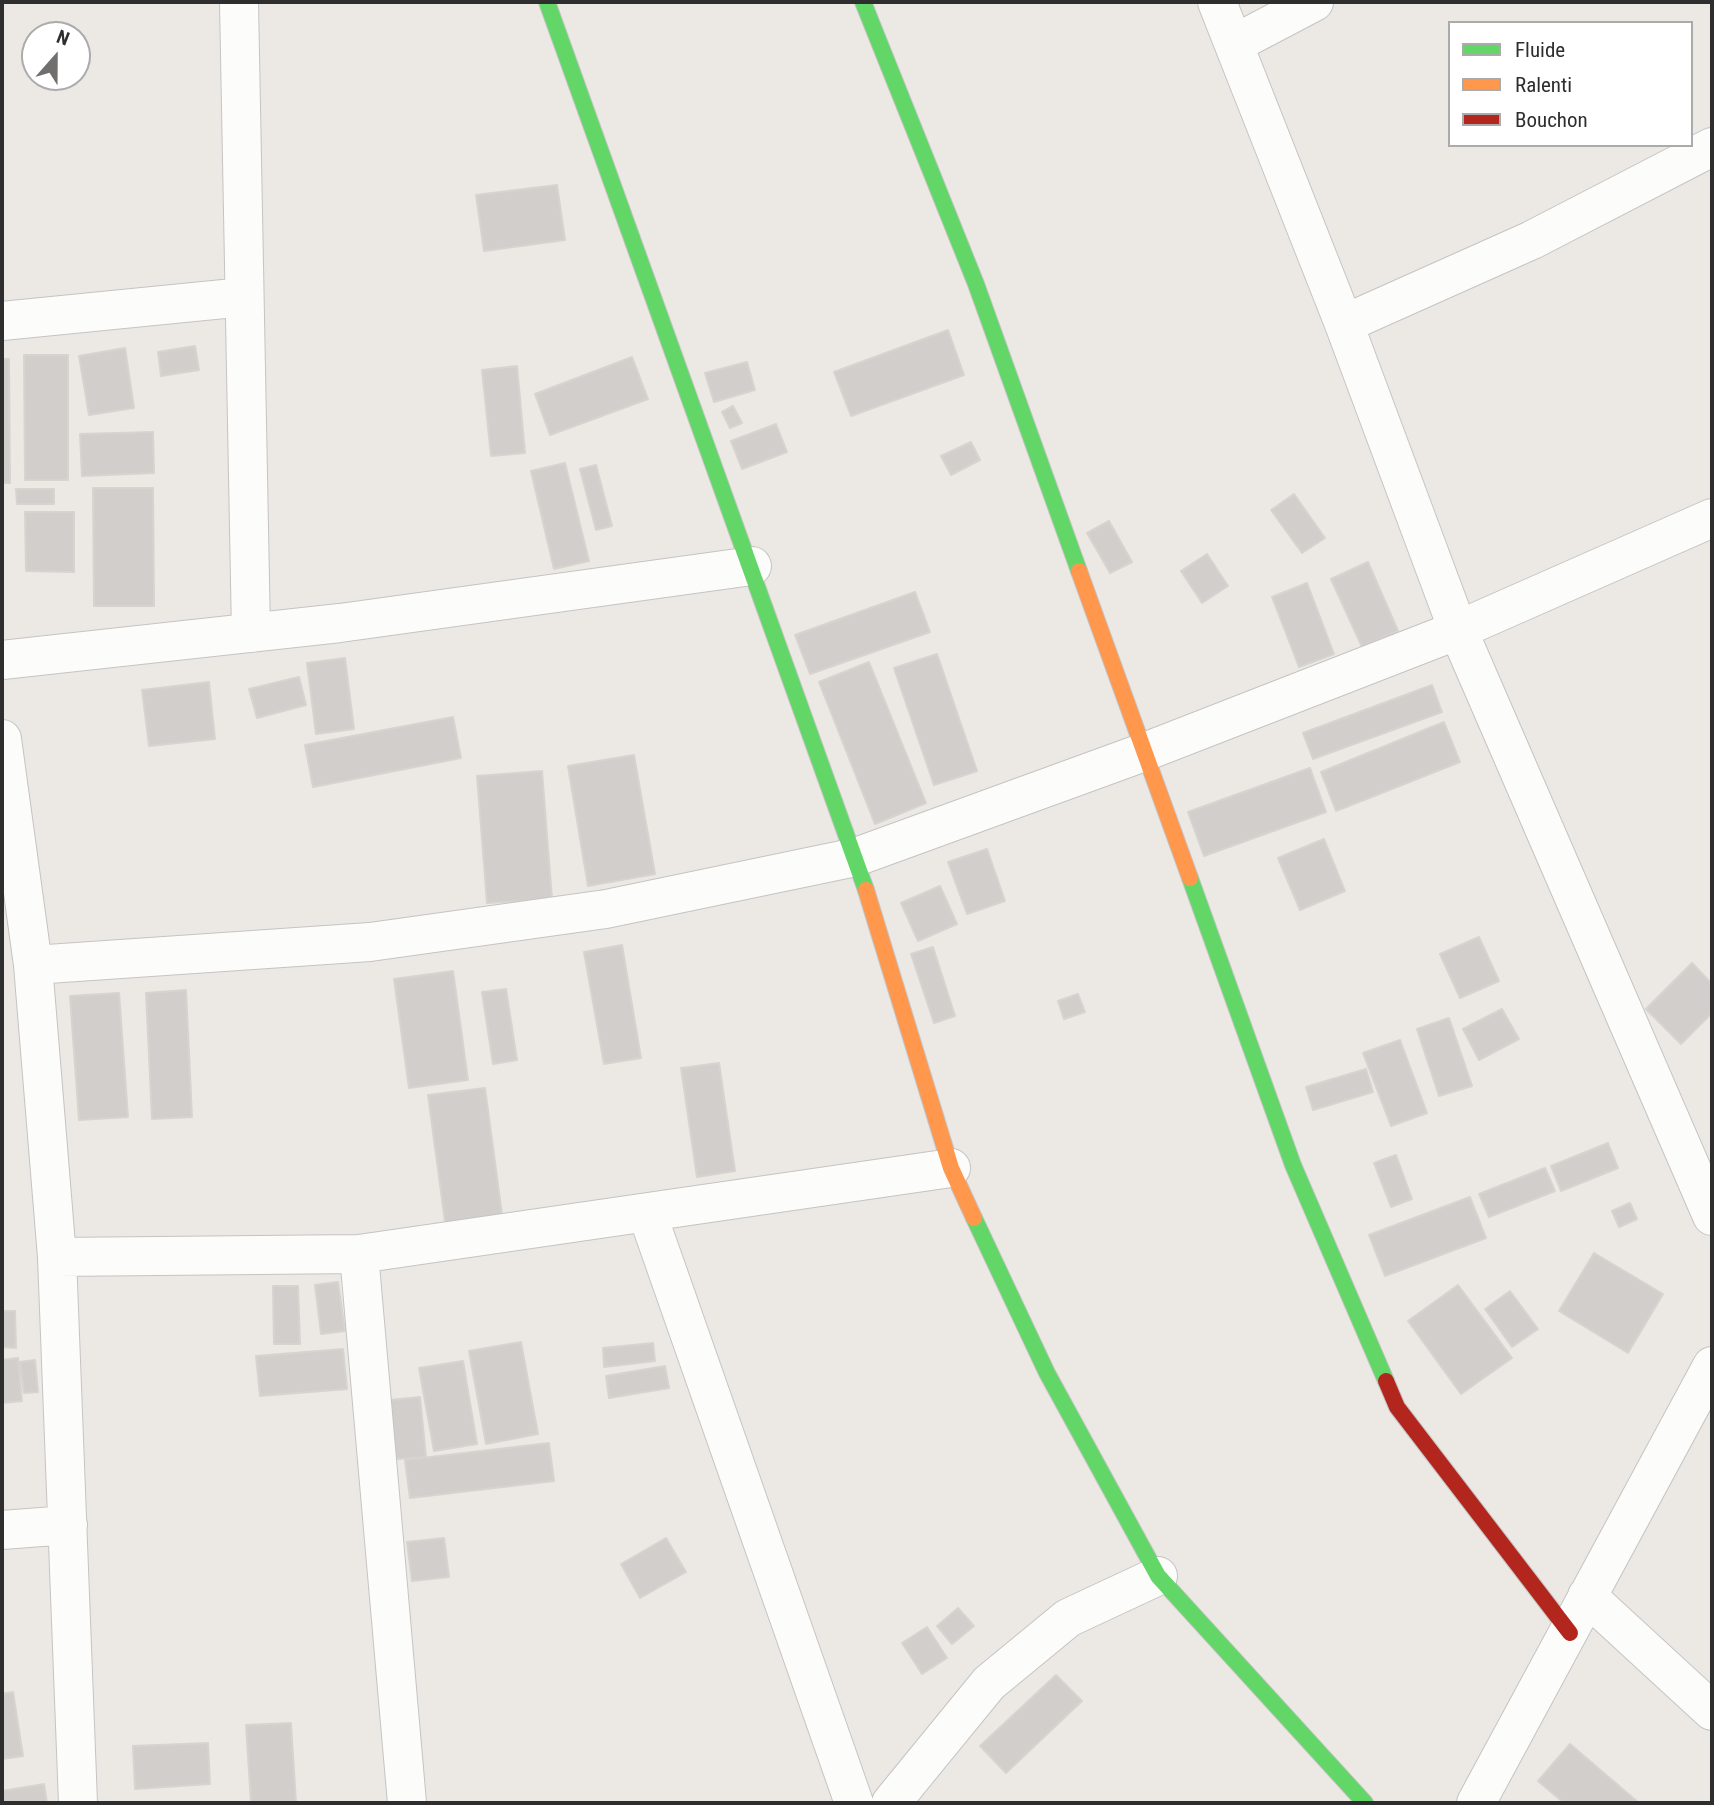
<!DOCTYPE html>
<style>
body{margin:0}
#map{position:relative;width:1714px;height:1805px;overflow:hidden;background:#ece8e4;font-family:"Roboto Condensed",sans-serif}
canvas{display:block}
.frame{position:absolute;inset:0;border:4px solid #2e2e2e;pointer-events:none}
.legend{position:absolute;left:1448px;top:21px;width:245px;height:126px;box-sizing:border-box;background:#fff;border:2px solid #ababab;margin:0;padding:9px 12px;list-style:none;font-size:21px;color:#2e2e2e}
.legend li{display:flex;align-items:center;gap:14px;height:35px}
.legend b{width:35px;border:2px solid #ababab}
.north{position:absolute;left:21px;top:21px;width:70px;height:70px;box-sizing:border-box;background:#fff;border:2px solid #ababab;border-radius:50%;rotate:21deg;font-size:19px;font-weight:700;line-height:28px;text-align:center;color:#2e2e2e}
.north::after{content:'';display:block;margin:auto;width:24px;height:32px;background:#706f6e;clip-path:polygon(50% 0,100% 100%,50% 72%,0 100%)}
</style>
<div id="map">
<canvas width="1714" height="1805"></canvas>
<div class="frame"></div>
<ul class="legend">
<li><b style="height:9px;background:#63d668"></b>Fluide</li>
<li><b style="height:9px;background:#ff974d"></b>Ralenti</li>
<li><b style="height:9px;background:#b3261e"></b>Bouchon</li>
</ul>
<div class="north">N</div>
</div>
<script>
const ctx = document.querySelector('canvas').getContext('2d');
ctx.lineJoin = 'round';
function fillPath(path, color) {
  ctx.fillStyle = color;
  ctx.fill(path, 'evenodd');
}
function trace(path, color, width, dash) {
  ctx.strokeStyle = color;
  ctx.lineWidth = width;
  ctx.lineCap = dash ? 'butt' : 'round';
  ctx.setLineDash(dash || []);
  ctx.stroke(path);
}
const building = new Path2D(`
 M557,185L565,240L484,251L476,195Z
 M948,330L964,375L851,416L834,372Z
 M195,346L199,370L161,376L158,352Z
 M125,348L134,408L89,415L79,356Z
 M24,355H68V480H25Z
 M632,357L648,399L550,435L535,394Z
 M2,359H9L10,483H2Z
 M747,362L755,390L714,402L705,373Z
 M517,366L525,453L491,456L482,370Z
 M733,406L742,423L730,428L722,412Z
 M776,424L787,452L742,469L731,441Z
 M153,432L154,473L82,476L80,434Z
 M971,442L980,460L951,475L941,456Z
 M565,463L589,561L554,569L531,471Z
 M596,465L612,526L596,530L580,469Z
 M93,488H153L154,606H94Z
 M16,489H54V504H17Z
 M1294,494L1325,538L1302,553L1271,510Z
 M25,512H74V572L26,571Z
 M1109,521L1132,562L1110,573L1087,533Z
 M1207,554L1228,586L1202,603L1181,571Z
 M1368,562L1398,631L1362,647L1331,579Z
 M1307,583L1334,654L1299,667L1272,597Z
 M915,592L930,632L810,674L795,635Z
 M937,654L977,771L934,785L894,668Z
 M345,658L354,729L316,734L307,663Z
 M869,662L926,803L875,824L819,682Z
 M299,677L306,705L257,718L249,689Z
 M209,682L215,739L149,746L142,690Z
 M1432,685L1442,712L1313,759L1303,733Z
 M453,717L461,758L313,787L305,745Z
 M1444,722L1460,762L1336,811L1321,772Z
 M634,755L655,874L588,886L568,766Z
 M1310,768L1326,812L1204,856L1188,812Z
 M542,771L552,899L487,903L477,776Z
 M1324,839L1345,891L1300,910L1278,858Z
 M987,849L1005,901L967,914L948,862Z
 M940,886L957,924L918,941L901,903Z
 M1479,937L1499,981L1460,998L1440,954Z
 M622,945L641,1058L604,1064L584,952Z
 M933,947L955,1016L934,1023L911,954Z
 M1692,963L1712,984V1013L1681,1044L1646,1009Z
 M453,971L468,1080L409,1088L394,979Z
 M506,989L517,1060L493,1064L482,992Z
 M186,990L192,1117L152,1119L146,993Z
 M119,993L128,1117L79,1120L70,996Z
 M1078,994L1085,1012L1064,1019L1058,1001Z
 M1502,1009L1519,1039L1479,1060L1463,1029Z
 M1449,1018L1472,1086L1439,1096L1417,1029Z
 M1400,1040L1427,1113L1391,1126L1363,1053Z
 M719,1063L735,1171L697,1177L681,1068Z
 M1366,1069L1373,1092L1313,1110L1306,1087Z
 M485,1088L503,1222L446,1229L428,1095Z
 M1608,1143L1618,1168L1561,1191L1551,1166Z
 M1396,1155L1412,1199L1391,1207L1374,1163Z
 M1545,1168L1555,1191L1489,1217L1479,1194Z
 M1470,1197L1486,1238L1385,1276L1369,1235Z
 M1630,1203L1637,1219L1619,1227L1612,1211Z
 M1594,1253L1663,1294L1628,1353L1559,1311Z
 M338,1282L345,1331L321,1334L315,1285Z
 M1458,1285L1512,1358L1461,1394L1408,1321Z
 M273,1286H298L300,1344H274Z
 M1510,1291L1538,1329L1512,1347L1485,1309Z
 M2,1311H15L16,1348L2,1347Z
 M521,1342L538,1434L486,1444L469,1351Z
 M653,1343L655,1361L604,1367L603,1348Z
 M343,1349L347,1389L260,1396L256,1356Z
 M18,1358L22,1401L2,1403V1360Z
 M35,1360L38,1392L24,1393L20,1362Z
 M463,1361L477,1444L434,1451L419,1368Z
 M665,1366L669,1388L609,1398L606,1376Z
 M420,1397L426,1457L396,1459L390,1400Z
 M549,1443L554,1481L410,1498L405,1460Z
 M444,1538L449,1577L412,1581L407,1542Z
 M666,1538L686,1572L640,1598L621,1564Z
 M958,1608L974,1626L952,1644L937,1626Z
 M927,1627L947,1658L922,1674L902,1643Z
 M1056,1675L1082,1701L1006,1773L980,1746Z
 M13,1692L23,1756L2,1759V1694Z
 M291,1723L296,1803H251L246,1725Z
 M208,1743L210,1784L135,1789L133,1746Z
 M1570,1744L1639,1803H1564L1538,1781Z
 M44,1784L47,1803H2V1791Z`);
const street = new Path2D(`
 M239,2L251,633
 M1217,2L1344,324L1458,630L1712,1216
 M1234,44L1314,2
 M2,321L244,297
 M1344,324L1532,240L1712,147
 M2,660L340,623L752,566
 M2,739L33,965L57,1257L78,1803
 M33,965L370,942L606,909L856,857L1147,751L1458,630L1712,518
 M647,1213L854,1803
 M359,1254L407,1803
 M57,1257L359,1254L951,1168
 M2,1530L68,1525
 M1587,1596L1712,1711
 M891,1803L989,1683L1068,1618L1158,1576
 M1476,1803L1712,1366`);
const fast = new Path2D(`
 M547,2L866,890
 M863,2L976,284L1079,571
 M1190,878L1293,1165L1386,1381
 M974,1218L1047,1373L1158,1576L1365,1803`);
const slow = new Path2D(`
 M1079,571L1190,878
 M866,890L951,1168L974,1218`);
const jam = new Path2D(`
 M1386,1381L1397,1407L1570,1633`);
fillPath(building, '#d1cecb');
trace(building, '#d7d4d0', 2);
trace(street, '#c5c4c5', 40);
trace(fast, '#c5c4c5', 18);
trace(slow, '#c5c4c5', 18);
trace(jam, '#c5c4c5', 18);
trace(street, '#fcfcfb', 38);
trace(fast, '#63d668', 16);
trace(slow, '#ff974d', 16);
trace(jam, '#b3261e', 16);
</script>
